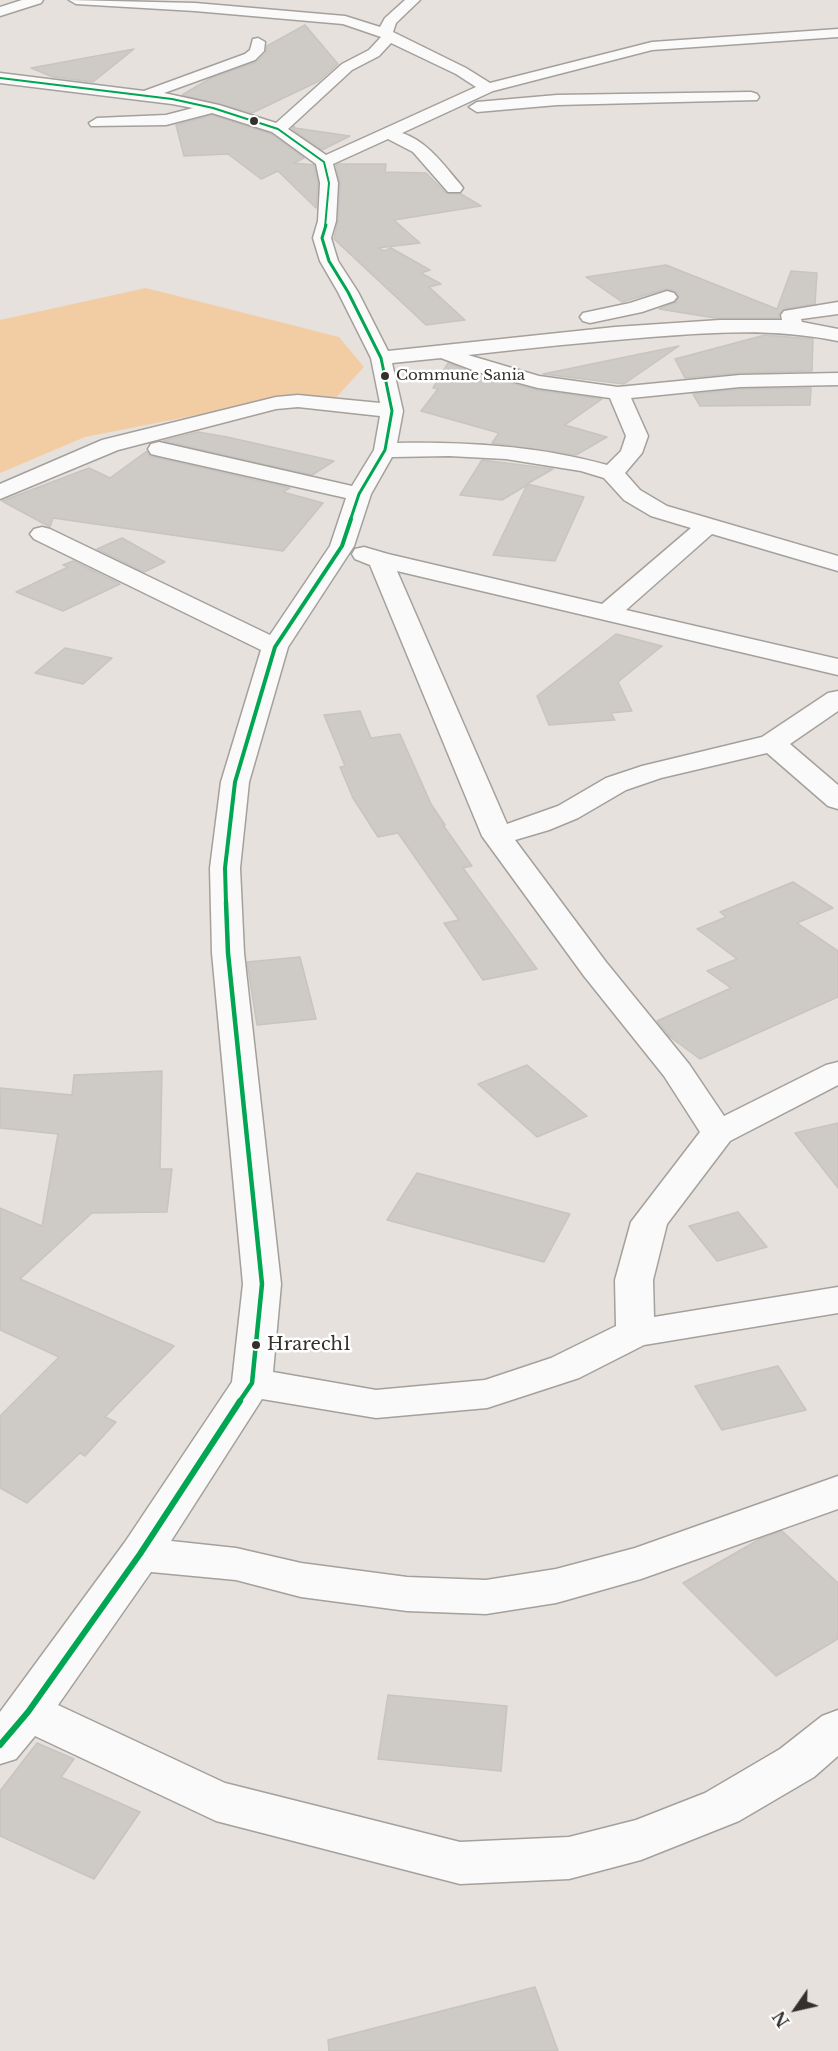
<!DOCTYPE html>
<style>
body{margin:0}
#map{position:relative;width:838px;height:2051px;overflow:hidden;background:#e6e1dc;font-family:"Libre Baskerville",serif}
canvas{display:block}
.north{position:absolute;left:766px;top:1979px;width:60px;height:60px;-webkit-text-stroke:4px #fff;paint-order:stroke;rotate:236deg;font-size:16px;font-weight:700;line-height:24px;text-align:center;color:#34312d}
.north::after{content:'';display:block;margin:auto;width:21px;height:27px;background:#34312d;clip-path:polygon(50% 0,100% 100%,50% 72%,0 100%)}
</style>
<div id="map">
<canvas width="838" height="2051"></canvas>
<div class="north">N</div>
</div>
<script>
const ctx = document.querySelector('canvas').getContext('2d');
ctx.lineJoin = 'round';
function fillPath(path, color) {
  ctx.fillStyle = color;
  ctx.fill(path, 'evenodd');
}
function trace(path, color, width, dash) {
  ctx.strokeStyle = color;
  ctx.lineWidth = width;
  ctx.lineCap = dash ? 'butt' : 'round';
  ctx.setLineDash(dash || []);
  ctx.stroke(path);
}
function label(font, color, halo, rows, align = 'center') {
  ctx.font = font + ' "Libre Baskerville",serif';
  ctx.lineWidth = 5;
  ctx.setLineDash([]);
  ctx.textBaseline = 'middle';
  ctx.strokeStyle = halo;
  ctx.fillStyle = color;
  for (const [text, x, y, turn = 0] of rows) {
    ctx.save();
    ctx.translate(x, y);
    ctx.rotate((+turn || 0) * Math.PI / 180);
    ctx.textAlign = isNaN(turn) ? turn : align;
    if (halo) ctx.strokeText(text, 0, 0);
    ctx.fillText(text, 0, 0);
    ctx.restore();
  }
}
const green = new Path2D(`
 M146,288L339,337L364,367L332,402H263L85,437L0,473V320Z`);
const building = new Path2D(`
 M305,25L338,64L319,81L252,113L182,95L211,78L256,62L266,53L267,46Z
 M134,49L93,82L53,77L31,68Z
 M212,115L271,134L304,158L294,163L314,165L318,183L316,208L278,171L261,179L228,154L184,156L176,125Z
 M294,126L295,128L350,136L322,150L292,129Z
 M339,164H386L385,172L426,173L446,193L461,194L481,206L394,220L420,243L378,248L384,251L391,248L430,270L421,273L441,284L429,287L465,320L426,325L334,239L338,221L340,183L336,165Z
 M666,265L777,309L791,271L817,273L815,304L784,309L779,314V318H715L659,309L676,302L679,297L675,291L666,289L622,302L586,277Z
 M765,335L813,339L812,371L740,373L685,378L675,359Z
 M679,346L624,384L543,374Z
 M448,363L477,374L537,390L602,399L565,425L607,437L576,455L492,443L499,433L421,411L438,389L433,388Z
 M811,388L810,405L700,406L693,394L740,389Z
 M198,432L227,437L334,461L312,475L163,441Z
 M147,451L150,456L290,488L283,492L323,503L283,551L53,518L50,527L2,501L89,468L110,478Z
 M482,460L553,469L527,484L584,497L555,561L493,555L527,485L502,500L460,495Z
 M122,538L165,562L144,572L97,549Z
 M73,561L120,584L63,611L16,592L68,567L63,565Z
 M616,634L662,646L618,682L632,711L611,713L615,720L549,725L537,696Z
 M65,648L112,658L83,684L35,673Z
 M360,711L371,738L400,734L431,804L445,825H443L472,866L463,868L537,969L483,980L444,923L459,920L398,833L378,837L353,798L340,767L345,766L324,715Z
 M793,882L833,908L797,923L838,951V997L700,1059L670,1037L657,1021L731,988L707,971L737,959L697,929L726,917L720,912Z
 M300,957L316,1019L257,1025L247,962Z
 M527,1065L587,1116L537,1137L478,1084Z
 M162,1071L160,1169H172L167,1212L92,1213L20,1279L174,1346L105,1417L116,1422L85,1456L80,1453L27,1503L0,1488V1416L59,1357L0,1330V1208L42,1226L58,1134L0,1128V1088L72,1095L74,1075Z
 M838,1123V1188L795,1133Z
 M417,1173L570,1214L544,1262L387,1220Z
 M738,1212L767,1247L717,1261L689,1226Z
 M778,1366L806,1410L722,1430L695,1386Z
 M782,1531L838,1583V1639L776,1676L683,1583L760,1539Z
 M388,1695L507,1706L501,1771L378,1759Z
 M37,1743L74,1759L61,1777L140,1812L94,1879L0,1836V1791Z
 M535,1987L558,2051H329L328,2040Z`);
const minor = new Path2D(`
 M22,0H43L41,3L0,16V7Z
 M69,0L195,3L345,16L380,27L385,18L405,0H420L396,23L393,32L466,68L490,83L652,42L838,29V37L652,50L493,91L402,133C428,142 443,164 460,184L463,188L460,192H448L413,152L388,139L333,164L338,183L336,221L331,238L338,261L358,292L388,351L615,327L720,320H782L781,315L784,311L838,302V314L801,319L802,322L838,329V341C775,328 714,332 651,337C589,342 529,348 468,355L539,376L618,387L740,375L838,373V385L740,387L631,398L648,436L642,453L625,473L640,490L667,506L838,556V571L712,534L626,610L838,659V675L397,571L507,824L558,806L606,778L642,766L762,737L828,693L838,691V711L790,744L838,785V809L828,806L767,753L661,778L626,790L578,818L549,830L515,840L606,962L689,1064L724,1116L826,1065L838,1062V1085L730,1141L667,1224L653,1280L654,1317L838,1287V1313L644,1345L579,1378L487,1408L376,1418L262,1399L171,1541L236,1548L301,1563L407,1577L486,1580L556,1569L635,1548L838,1476V1509L641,1579L556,1603L486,1614L407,1611L301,1597L236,1580L151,1572L58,1705L225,1783L460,1842L569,1837L636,1820L705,1793L780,1749L822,1716L838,1710V1756L814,1777L739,1821L641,1860L569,1879L460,1884L216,1821L35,1736L16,1759L0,1764V1712L125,1542L232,1382L243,1284L212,953L210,868L221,782L261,650L34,539L30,534L34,529L42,527L50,529L270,635L330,546L346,498L159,456L151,454L148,449L151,444L159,442L352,486L374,450L380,416L298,407L276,409L118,450L0,499V484L102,440L276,397L298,395L380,403L371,358L338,292L320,261L313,238L318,221L320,183L316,164L272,132L212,113L166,125L91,126L89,123L97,118L166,115L193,108L172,104L0,83V73L144,91L245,54L250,50L253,39L258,38L265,42L264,51L255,60L164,93L219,105L276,123L342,64L369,50L381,37L343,24L195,11L76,4ZM391,43L456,74L476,87L326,155L288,129L352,70L379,56ZM441,358L478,372L538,388L610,398L626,436L621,451L607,465C538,446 468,442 397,443L403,411L392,363ZM449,456L506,459L581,471L604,478L624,500L651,516L691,528L602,604L388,554L364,547L355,549L352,554L355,559L370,565L482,836L584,976L664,1076L700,1132L631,1222L615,1280L616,1326L551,1358L485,1380L376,1390L273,1372L281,1284L244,953L240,868L249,782L288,647L354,546L371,494L392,457Z
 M751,92L757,94L759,97L757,100L557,105L477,112L469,107L477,102L557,95Z
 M667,291L674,293L677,297L674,301L642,312L590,323L583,321L580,317L583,313L630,303Z`);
const bus1Far4 = new Path2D(`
 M0,78L172,99L213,108L278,129L324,162L329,183L325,227`);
const bus1Far3 = new Path2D(`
 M326,225L322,238L329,261L348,292L381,358L392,411L385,450L359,494L350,521`);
const bus1Far2 = new Path2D(`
 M226,903L225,868L235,782L275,647L342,546L351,519`);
const bus1Far1 = new Path2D(`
 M226,902L228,953L262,1284L252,1383L239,1402`);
const bus1 = new Path2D(`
 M0,1745L28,1712L140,1554L240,1401`);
const markers = [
 [254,121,5,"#34312d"],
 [385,376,5,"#34312d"],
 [256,1345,5,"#34312d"]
];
const farBusnames = [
 ["Commune Sania",396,376]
];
const busNames = [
 ["Hrarech1",267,1345]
];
fillPath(green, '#f2cda3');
fillPath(building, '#cecac6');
trace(building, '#c8c4c0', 1.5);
trace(minor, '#a4a09c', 3);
fillPath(minor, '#fbfafa');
trace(bus1Far4, '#00a651', 2);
trace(bus1Far3, '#00a651', 3);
trace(bus1Far2, '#00a651', 4);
trace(bus1Far1, '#00a651', 4.5);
trace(bus1, '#00a651', 6);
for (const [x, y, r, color] of markers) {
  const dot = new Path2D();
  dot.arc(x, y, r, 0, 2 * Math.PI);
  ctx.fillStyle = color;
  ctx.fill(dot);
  trace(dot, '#fff', 2);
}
label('15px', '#34312d', '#fff', farBusnames, 'left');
label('18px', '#34312d', '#fff', busNames, 'left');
</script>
